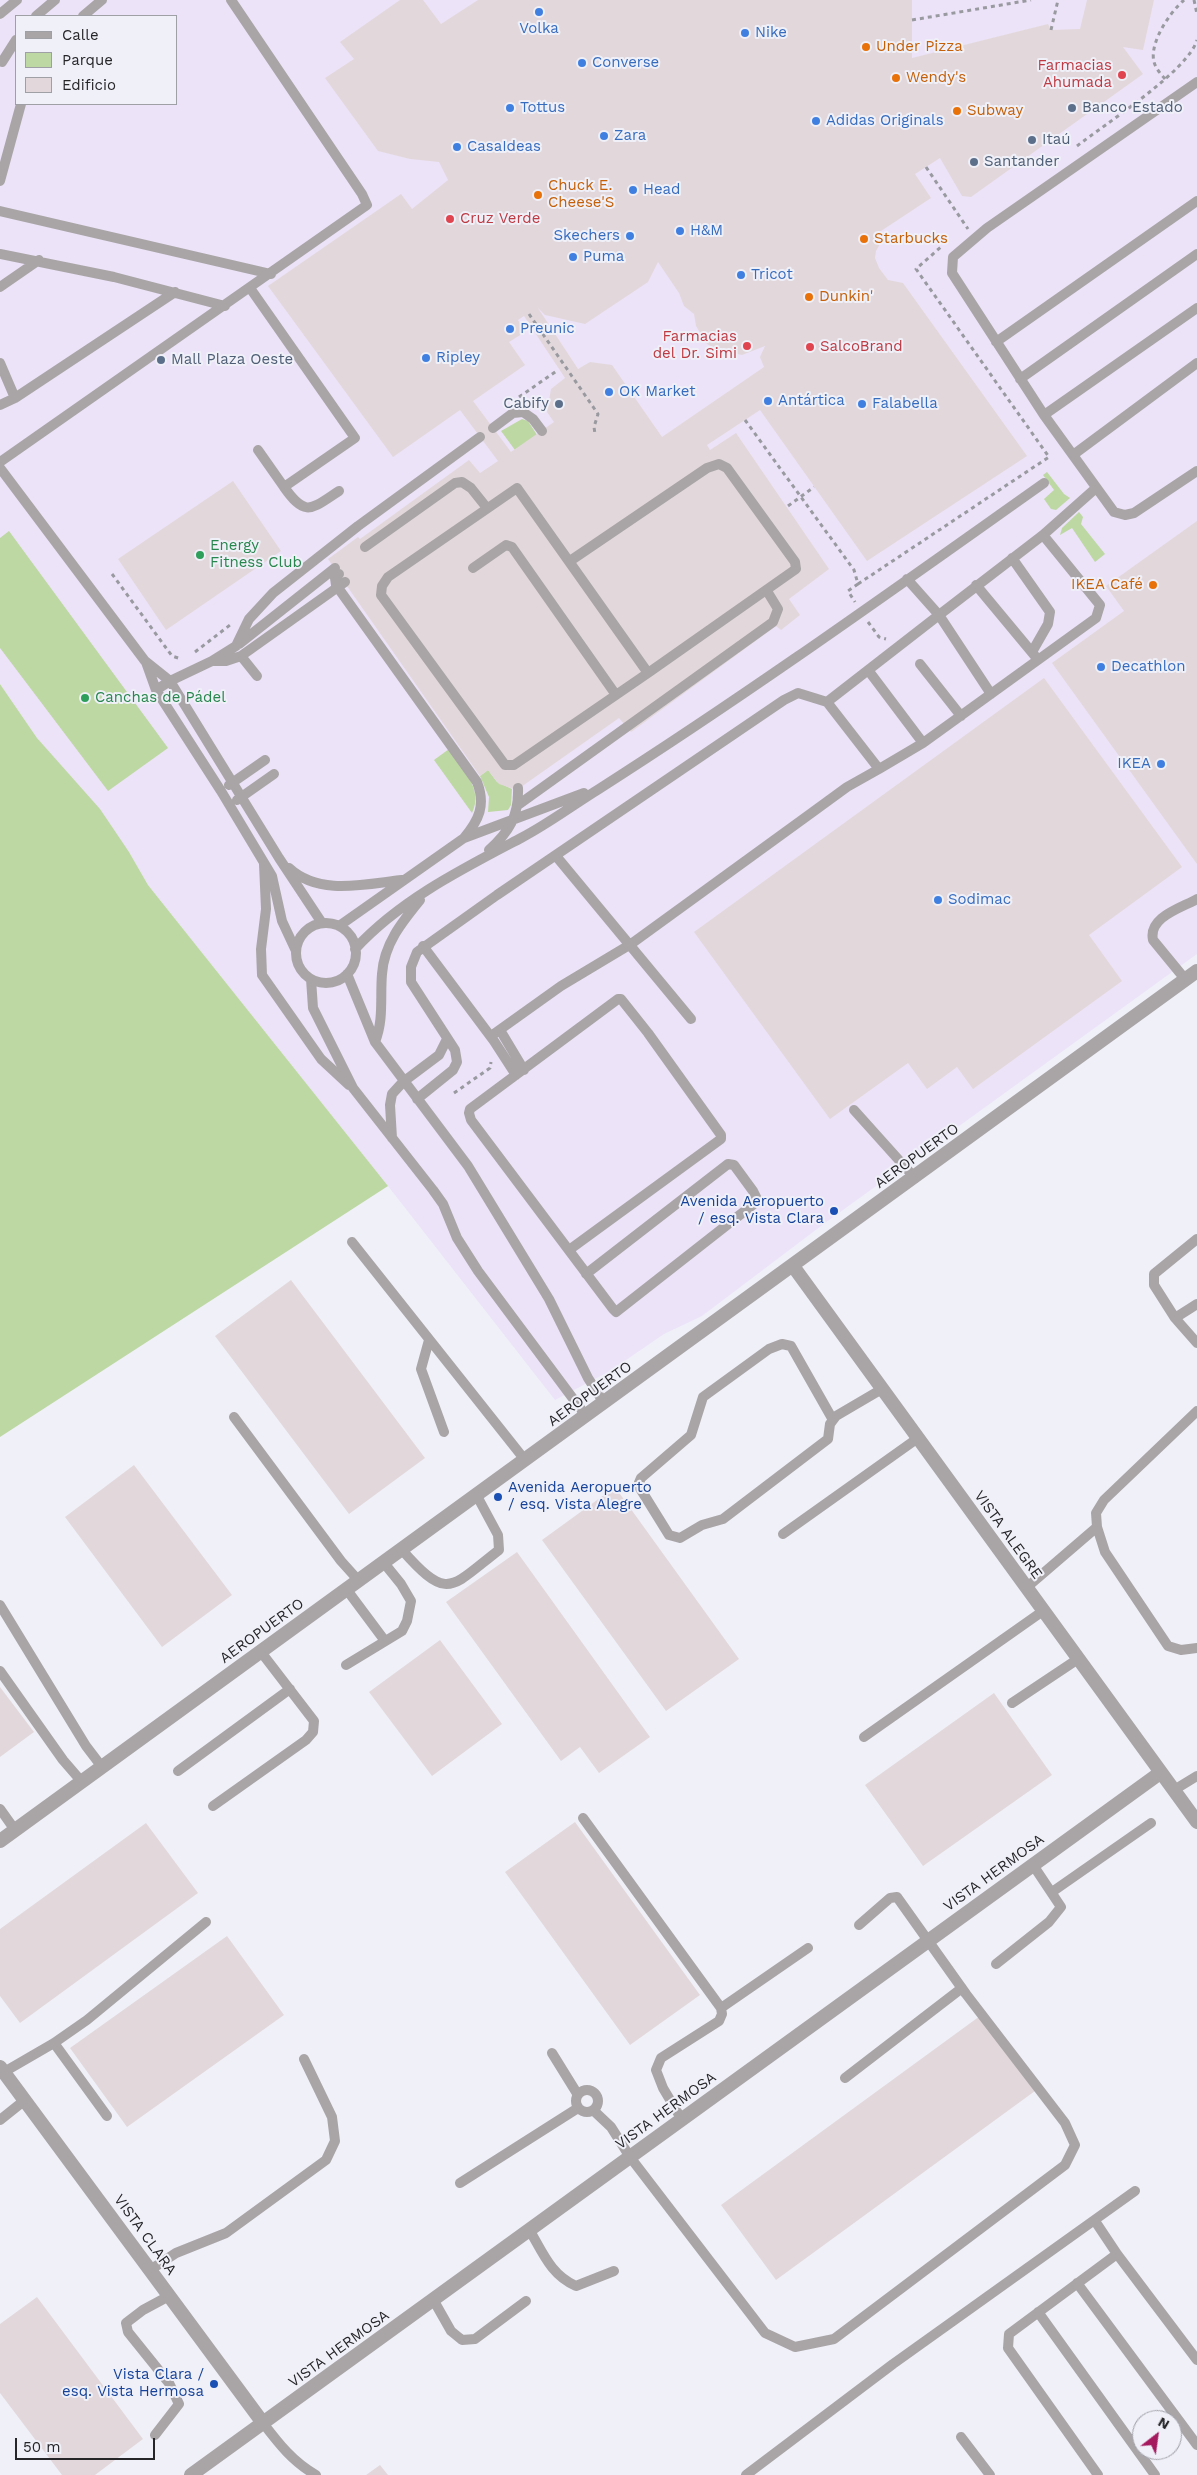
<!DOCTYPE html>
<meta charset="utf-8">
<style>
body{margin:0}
#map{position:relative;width:1197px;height:2475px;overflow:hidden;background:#f0f0f9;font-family:"Work Sans",sans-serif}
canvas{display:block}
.legend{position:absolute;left:15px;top:15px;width:162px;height:90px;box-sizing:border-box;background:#f0f0f9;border:1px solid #9f9fa6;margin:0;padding:6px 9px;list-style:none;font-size:15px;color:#262629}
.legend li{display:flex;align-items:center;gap:10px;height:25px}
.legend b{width:25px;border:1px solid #9f9fa6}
.north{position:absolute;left:1132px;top:2410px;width:50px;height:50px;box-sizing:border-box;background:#f0f0f9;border:1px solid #9f9fa6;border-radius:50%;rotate:30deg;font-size:14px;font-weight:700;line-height:20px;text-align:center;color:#262629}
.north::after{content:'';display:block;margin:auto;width:18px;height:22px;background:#a51a5f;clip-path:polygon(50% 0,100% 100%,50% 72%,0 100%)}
.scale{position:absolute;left:15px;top:2438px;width:140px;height:22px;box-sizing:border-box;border:2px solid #262629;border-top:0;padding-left:6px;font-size:15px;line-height:18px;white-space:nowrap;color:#262629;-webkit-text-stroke:4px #f0f0f9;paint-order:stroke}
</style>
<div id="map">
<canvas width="1197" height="2475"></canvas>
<ul class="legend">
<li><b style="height:6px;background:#a9a5a7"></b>Calle</li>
<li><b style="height:14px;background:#bed8a3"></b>Parque</li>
<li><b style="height:14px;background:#e2d8db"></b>Edificio</li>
</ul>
<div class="north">N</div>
<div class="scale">50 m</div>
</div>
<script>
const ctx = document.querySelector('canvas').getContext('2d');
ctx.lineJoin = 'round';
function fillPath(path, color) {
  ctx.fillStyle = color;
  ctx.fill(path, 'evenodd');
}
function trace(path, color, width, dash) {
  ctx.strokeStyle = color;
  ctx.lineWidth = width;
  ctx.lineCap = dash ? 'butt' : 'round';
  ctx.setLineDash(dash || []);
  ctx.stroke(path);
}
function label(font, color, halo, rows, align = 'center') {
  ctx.font = font + ' "Work Sans",sans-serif';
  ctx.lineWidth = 4;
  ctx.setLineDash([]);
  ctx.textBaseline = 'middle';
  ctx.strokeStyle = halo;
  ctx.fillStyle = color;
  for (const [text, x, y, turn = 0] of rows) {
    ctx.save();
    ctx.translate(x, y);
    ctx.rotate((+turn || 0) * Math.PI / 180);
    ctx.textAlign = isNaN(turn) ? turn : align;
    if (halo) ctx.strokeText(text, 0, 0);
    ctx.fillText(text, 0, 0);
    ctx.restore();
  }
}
const commercial = new Path2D(`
 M0,0H1197V954L825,1223L702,1316L664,1334L610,1371L555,1400L388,1186L148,885L129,852L37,738L0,684ZM16,16H176V104H16Z`);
const green = new Path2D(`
 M522,419L528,421L537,435L515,450L501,431Z
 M1047,472L1064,494L1070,498L1056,510L1051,509L1044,499L1054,490L1043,475Z
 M1079,512L1083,517L1081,524L1105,554L1095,562L1072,528L1060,535L1062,528Z
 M9,531L168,748L108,791L0,648V538Z
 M0,684L37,738L100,809L129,852L148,885L388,1186L0,1437Z
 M449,749C462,768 484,789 472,813L434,760Z
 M488,770L497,782L512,789L511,805L508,810L488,812L489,797L480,776Z`);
const building = new Path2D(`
 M400,0H423L441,24L478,0H912V58L1048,24L1051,30L1080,29L1087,0H1154L1143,50L1123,47L1143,74L971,197L962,196L940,158L915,174L931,198L881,231L885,235L876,251L875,258L879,268L888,280L903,283L1027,456L867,561L760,410L745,420L707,445L710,450L736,433L829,569L789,599L800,615L781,630L776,626L631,732L619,718L521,787L514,789L499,784L488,770L480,776L328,559L358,537L360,539L469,460L480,473L498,461L460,410L393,457L268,286L401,194L412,209L448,180L439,162L410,159L378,151L325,78L354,59L340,42ZM658,262L679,293L684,306L694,314L696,326L707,344L718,350L742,355L765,346L760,357L764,367L662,437L612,365L590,362L578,369L538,308L545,315L585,324L648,282ZM524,316L565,378L551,389L547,412L554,422L511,452L473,401L525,365L509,342L525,332L518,320Z
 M233,481L281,551L166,630L118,559Z
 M1197,521V864L1052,663L1124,611L1106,586Z
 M1044,678L1182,867L1089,935L1122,981L973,1089L957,1067L927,1089L908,1063L830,1119L694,932Z
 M291,1280L425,1458L349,1514L215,1336Z
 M134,1465L232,1595L162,1647L65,1517Z
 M615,1487L739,1659L666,1711L542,1540Z
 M517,1552L650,1737L599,1773L580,1747L561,1761L446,1602Z
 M440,1640L502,1724L432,1776L369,1692Z
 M0,1687L34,1732L0,1757Z
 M994,1693L1052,1775L923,1866L865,1785Z
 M575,1822L700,1995L630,2045L505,1872Z
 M146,1823L198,1893L20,2023L0,1996V1929Z
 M227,1936L284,2015L127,2127L70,2048Z
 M980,2016L1035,2091L776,2280L721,2205Z
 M37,2297L143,2439L95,2475H62L0,2393V2324Z
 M380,2465L388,2475H366Z`);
const path = new Path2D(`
 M1194,0L1197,14
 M912,20L1031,0
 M1051,30L1058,0
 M1165,79C1161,74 1156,69 1154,62C1149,43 1170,12 1184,0
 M1077,146C1105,124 1188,71 1197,40
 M926,167L968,229
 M529,314L598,414L594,427L595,434
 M519,397L558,370
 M745,420L854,570L858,584L848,591L855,602
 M788,506L814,487
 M112,574L172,656L181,659
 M858,584L1049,457L916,269L942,246
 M868,622L879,637L886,639
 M195,652L230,625
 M454,1093L490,1068L491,1062`);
const service = new Path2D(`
 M0,14L17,0
 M36,16L55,0
 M83,16L102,0
 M2,62L16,40
 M1197,82L987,228L953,257L952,273L1044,415L1114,512L1125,515L1134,513L1197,471
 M0,181L21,104
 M0,211L271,274
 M0,254L114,277L225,306
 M0,287L39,260
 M250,288L355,438L284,487L258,450
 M996,342L1197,201
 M0,363L15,398
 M1020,379L1197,254
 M0,405L15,398L175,292
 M1044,415L1197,308
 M493,428L513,413L523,412L533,419L542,431
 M1073,455L1197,363
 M0,462L367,205L362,194L231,0
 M0,468L145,661L170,681L279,858L322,923
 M284,487C306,518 311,509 339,491
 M365,547L455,483L462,482L471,488L487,508
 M1012,558L1050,612L1048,624L1032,652
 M570,561L707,468L719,464L727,468L795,562L796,569L648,673L517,488L388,577L382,586L381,595L505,765H514L648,673
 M473,568L506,545L512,547L616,695
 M339,574L335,578L336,585L477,782C486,805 479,820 464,838
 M907,579L939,615L1043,535L1096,488
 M976,585L1035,656
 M239,644L335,568
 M241,656L257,676
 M213,661H226L241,656L345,582
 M146,662L156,690L221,791L272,876L282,921L296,951
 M920,664L961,716
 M868,670L923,743
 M156,690L170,681L212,661L236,646L249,619L273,593L358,526L480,437
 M879,769L923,743L1096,618L1100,605L1043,535
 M229,785L265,760
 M237,800L274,774
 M518,805L773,622L778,609L767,591
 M489,850C509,832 519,816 518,788
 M556,856L691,1019
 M264,864L266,909L261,949L262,975L321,1059L349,1085
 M289,868C319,896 365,884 402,880
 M296 953a30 30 0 1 1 60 0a30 30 0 1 1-60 0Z
 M339,926L464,838L584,793
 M423,946L494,1041L516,1075
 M355,949C400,900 462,869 521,838C548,824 573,805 599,789C751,692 897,587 1044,483
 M347,974L375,1042L468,1166L549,1299L588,1378L604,1403
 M311,979L313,1008L353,1088L433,1190L443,1204L457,1238L478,1271L586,1416
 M1185,979L1153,940C1148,917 1181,908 1197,899
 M500,1030L524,1070
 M491,1036L561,986L631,944L810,814L847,787L879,769L827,702L939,615L991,694
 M375,1042C384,1020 380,997 382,974C384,944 402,922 420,900
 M417,1099L453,1070L457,1062L455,1050L411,982V967L417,952L497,895L784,700L798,693L827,702
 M854,1110L915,1178
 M392,1138L390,1105L392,1094L403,1082L439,1055L447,1039
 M352,1242L525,1460
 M569,1250L721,1139V1135L648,1033L621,999H618L470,1109L469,1113L471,1120C518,1183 565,1246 613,1309L616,1312L755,1203L757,1199L753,1191L734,1165L728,1164L586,1274
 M1197,1304L1175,1318L1197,1343
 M1175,1318L1154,1285V1274L1197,1239
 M429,1340L421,1369L444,1432
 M234,1417L341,1561L359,1581
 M833,1420L791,1346L782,1344L769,1349L703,1397L691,1435L641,1478L638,1485L669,1535L680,1538L702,1525L723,1519L828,1439L830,1424L836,1416L882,1389
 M1097,1527L1096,1513L1104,1500L1197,1411
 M783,1534L918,1438
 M402,1550C448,1602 450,1588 499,1550L498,1535L477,1496
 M1026,1588L1097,1527L1105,1552L1168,1646L1181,1650L1197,1648
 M347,1590L385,1641
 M0,1605L86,1746L102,1767
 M346,1665L402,1631L407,1621L411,1601L401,1584L384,1563
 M0,1671L63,1760L82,1782
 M1012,1703L1078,1659
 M864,1737L1043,1611
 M178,1771L290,1689
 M1174,1790L1197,1776
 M213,1806L306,1740L313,1732L314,1721L261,1652
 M0,1809L15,1830
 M583,1818L721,2008L722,2014L719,2021L661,2058L656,2070L663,2088L682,2120
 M1052,1892L1151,1823
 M996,1964L1049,1922L1061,1907L1033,1865
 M721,2008L808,1948
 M54,2043L107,2116
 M552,2053L578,2095
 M4,2072L54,2043L87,2020L206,1922
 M845,2078L962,1988
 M576 2101a11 11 0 1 1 22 0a11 11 0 1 1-22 0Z
 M593,2110L611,2127L630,2157L765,2333L795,2347L834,2339L1065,2165L1075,2145L1065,2123L966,1994L897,1897L890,1898L859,1925
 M0,2120L25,2100
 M460,2183L578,2108
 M1095,2221L1117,2254L1009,2334L1008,2348L1098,2475
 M530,2231C543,2253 551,2275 576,2286L614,2271
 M1117,2254L1197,2360
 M150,2270L176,2253L226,2233L326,2160L335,2141L332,2117L304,2059
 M1077,2283L1197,2445
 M434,2301L451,2331L462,2340L475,2339L526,2301
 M1038,2312L1155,2475
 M263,2423C279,2444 293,2462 316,2475
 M155,2435L179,2404L169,2383L128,2332L126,2323L143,2310L169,2296
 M961,2437L990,2475
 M746,2475L893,2364L1135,2191`);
const minor = new Path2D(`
 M793,1266L1197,1822
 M0,1841L1197,971
 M0,2067L263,2423
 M191,2475L1160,1773`);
const markers = [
 [539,12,5,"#3f7fe0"],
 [745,33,5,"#3f7fe0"],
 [866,47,5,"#e8710a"],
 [582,63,5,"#3f7fe0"],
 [1122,75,5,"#e0444e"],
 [896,78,5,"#e8710a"],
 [510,108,5,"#3f7fe0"],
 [1072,108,5,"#5c6f8a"],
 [957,111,5,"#e8710a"],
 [816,121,5,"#3f7fe0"],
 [604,136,5,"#3f7fe0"],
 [1032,140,5,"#5c6f8a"],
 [457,147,5,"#3f7fe0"],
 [974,162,5,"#5c6f8a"],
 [633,190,5,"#3f7fe0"],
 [538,195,5,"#e8710a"],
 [450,219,5,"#e0444e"],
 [680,231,5,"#3f7fe0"],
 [630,236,5,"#3f7fe0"],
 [864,239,5,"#e8710a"],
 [573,257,5,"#3f7fe0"],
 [741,275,5,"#3f7fe0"],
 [809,297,5,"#e8710a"],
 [510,329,5,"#3f7fe0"],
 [747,346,5,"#e0444e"],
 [810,347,5,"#e0444e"],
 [426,358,5,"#3f7fe0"],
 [161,360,5,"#5c6f8a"],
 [609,392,5,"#3f7fe0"],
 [768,401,5,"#3f7fe0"],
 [559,404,5,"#5c6f8a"],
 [862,404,5,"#3f7fe0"],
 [200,555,5,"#2e9e5b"],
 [1153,585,5,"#e8710a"],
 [1101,667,5,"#3f7fe0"],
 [85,698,5,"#2e9e5b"],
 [1161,764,5,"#3f7fe0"],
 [938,900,5,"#3f7fe0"],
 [834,1211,5,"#1a4fb4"],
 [498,1497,5,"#1a4fb4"],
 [214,2384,5,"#1a4fb4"]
];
const shopNames = [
 ["Volka",539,29,"center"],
 ["Nike",755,33],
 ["Converse",592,63],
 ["Tottus",520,108],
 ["Adidas Originals",826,121],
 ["Zara",614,136],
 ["CasaIdeas",467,147],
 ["Head",643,190],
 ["H&M",690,231],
 ["Skechers",620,236,"right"],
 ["Puma",583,257],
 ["Tricot",751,275],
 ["Preunic",520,329],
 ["Ripley",436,358],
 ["OK Market",619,392],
 ["Antártica",778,401],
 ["Falabella",872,404],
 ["Decathlon",1111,667],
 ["IKEA",1151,764,"right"],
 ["Sodimac",948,900]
];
const foodNames = [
 ["Under Pizza",876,47],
 ["Wendy's",906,78],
 ["Subway",967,111],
 ["Chuck E.",548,186],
 ["Cheese'S",548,203],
 ["Starbucks",874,239],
 ["Dunkin'",819,297],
 ["IKEA Café",1143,585,"right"]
];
const healthNames = [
 ["Farmacias",1112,66],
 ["Ahumada",1112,83],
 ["Cruz Verde",460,219,"left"],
 ["Farmacias",737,337],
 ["del Dr. Simi",737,354],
 ["SalcoBrand",820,347,"left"]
];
const serviceNames = [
 ["Banco Estado",1082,108],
 ["Itaú",1042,140],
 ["Santander",984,162],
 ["Mall Plaza Oeste",171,360],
 ["Cabify",549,404,"right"]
];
const leisureNames = [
 ["Energy",210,546],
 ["Fitness Club",210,563],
 ["Canchas de Pádel",95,698]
];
const streetNames = [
 ["AEROPUERTO",917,1156,-36],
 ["AEROPUERTO",590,1394,-36],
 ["VISTA ALEGRE",1008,1535,54],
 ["AEROPUERTO",262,1631,-36],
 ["VISTA HERMOSA",994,1873,-36],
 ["VISTA HERMOSA",666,2111,-36],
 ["VISTA CLARA",145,2235,54],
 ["VISTA HERMOSA",339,2349,-36]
];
const transitNames = [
 ["Avenida Aeropuerto",824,1202],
 ["/ esq. Vista Clara",824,1219],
 ["Avenida Aeropuerto",508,1488,"left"],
 ["/ esq. Vista Alegre",508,1505,"left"],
 ["Vista Clara /",204,2375],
 ["esq. Vista Hermosa",204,2392]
];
fillPath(commercial, '#ece3f8');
fillPath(green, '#bed8a3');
fillPath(building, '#e2d8db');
trace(path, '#9999a0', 3, [4, 4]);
trace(service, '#a9a5a7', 10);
trace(minor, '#a9a5a7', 14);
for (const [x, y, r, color] of markers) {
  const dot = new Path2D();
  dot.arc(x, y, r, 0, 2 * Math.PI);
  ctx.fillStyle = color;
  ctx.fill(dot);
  trace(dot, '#f0f0f9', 2);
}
label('15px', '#366cbe', '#f0f0f9', shopNames, 'left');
label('15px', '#c56008', '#f0f0f9', foodNames, 'left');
label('15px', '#be3a42', '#f0f0f9', healthNames, 'right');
label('15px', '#4e5e75', '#f0f0f9', serviceNames, 'left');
label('15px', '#27864d', '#f0f0f9', leisureNames, 'left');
label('15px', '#262629', '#f0f0f9', streetNames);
label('15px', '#164399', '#f0f0f9', transitNames, 'right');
</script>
